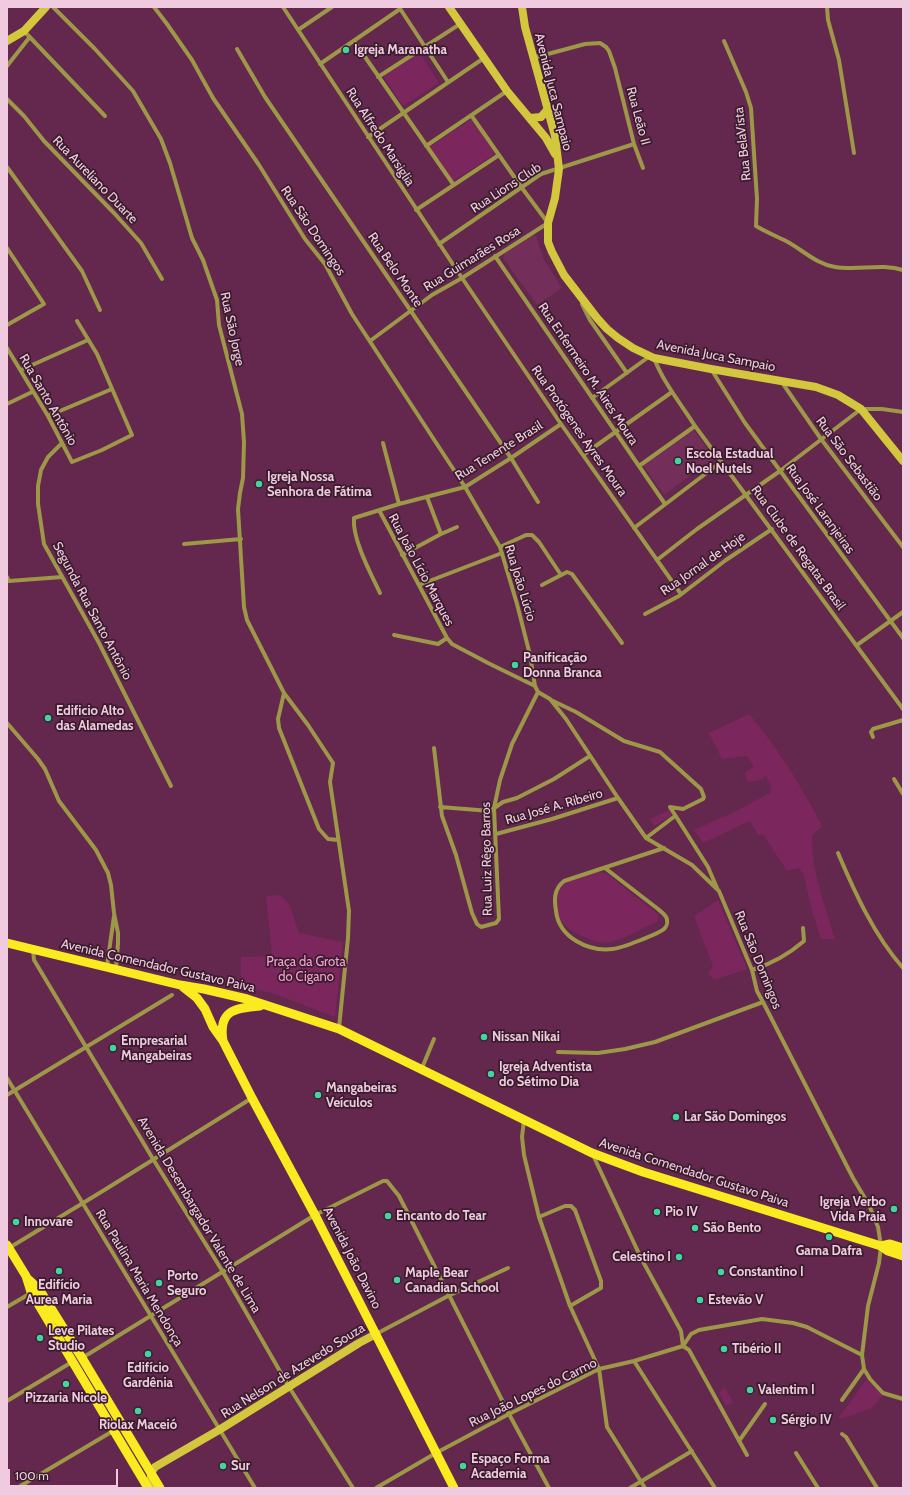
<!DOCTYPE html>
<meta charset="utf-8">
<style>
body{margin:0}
#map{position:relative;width:910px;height:1495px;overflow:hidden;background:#64274d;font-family:Cabin,sans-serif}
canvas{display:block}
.frame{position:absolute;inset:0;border:8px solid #f0cadf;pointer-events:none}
.scale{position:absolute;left:8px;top:1469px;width:110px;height:18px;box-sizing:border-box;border:2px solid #f0cadf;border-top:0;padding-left:5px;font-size:12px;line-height:14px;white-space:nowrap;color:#f0cadf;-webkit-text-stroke:3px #391d2d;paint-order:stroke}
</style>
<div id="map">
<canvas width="910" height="1495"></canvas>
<div class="frame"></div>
<div class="scale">100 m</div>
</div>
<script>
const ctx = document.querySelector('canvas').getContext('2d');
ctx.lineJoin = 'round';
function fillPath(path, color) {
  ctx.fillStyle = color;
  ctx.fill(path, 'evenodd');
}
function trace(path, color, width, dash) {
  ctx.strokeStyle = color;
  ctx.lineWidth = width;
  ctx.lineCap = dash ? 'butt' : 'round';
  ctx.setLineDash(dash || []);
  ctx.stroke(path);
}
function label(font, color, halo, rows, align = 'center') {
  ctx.font = font + ' Cabin,sans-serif';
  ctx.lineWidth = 3.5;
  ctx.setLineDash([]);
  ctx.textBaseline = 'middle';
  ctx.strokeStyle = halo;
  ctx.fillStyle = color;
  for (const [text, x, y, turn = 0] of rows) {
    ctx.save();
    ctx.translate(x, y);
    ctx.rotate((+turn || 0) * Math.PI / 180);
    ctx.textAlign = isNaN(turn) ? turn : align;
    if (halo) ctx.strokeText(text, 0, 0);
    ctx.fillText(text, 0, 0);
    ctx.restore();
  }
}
const built = new Path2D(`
 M532,235L536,236L543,258L562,288L537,305L503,258L504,254Z
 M693,429L714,458L664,495L642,464Z`);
const green = new Path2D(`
 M419,52L439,83L403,106L383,76Z
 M472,119L495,154L452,182L429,147Z
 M749,714C777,747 800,784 820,822L822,827L812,835C811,869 825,906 835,939H821L812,911L804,876L799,868L787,871L763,834L758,835L750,821L703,843L694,830L732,813L770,793L771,788L766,776L758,781L747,782L745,772L754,767L747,756L722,759L709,733Z
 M669,810L672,815L654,826L650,819Z
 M599,872L606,873L659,915L657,922C643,928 629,937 614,941C600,945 594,941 582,936C557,924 552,912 560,886L567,881Z
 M280,895L289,904L299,933L343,942L335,1017L275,994L241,986V957L272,956L266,896Z
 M718,900L747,969L714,980L708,973L713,966L694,916Z
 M866,1380L883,1395L872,1408L853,1415L838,1419Z
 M725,1388L733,1402L726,1406L719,1392Z`);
const street = new Path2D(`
 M53,7L95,49L133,91L161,139L170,163L192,238L203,260L217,300L219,325L242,414L244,442L243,478L240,493L238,509L244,607L247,620L284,693L308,725L333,763L330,782L349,911L348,938L339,1028
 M154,7L167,24L192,60L213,98L259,165L305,239L325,264L352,314L465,487L500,547L517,604L530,655L535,686L538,692
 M283,7L462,278L561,424L681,594
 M399,7L448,82
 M827,7L828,20L839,60L854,153
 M298,30L332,7
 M24,31L105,116
 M354,41L453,184
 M724,41L746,92L751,108L757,199L756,226C766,232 776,236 786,241C803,250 816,264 835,267C858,271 881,263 903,270
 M237,49L265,97L511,458L538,502
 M533,58L585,44L600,43L606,47L609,51L615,68L634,144L643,168
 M320,64L400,9
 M7,66L29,38
 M378,77L460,24
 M7,99L24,116L44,141L114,213L141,243L162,279
 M368,137L484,58
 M426,146L507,91
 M7,167L82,271L100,310
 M416,210L499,155
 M439,244L541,174L634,144
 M7,248L44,304L7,325
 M495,256L665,504
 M582,304L590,320L627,373
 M370,341L432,295L462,278L548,223L522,188L471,115
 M7,348L48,416L72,462L102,450L132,435L97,354L77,321
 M654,358C663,382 681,404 695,426L903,709
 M711,369L745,423L903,638
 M21,370L88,340
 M781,381L821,439L903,547
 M592,398L650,356
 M7,404L32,392
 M48,416L112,389
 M62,443L48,457L41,470L38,486V504L44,544L99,643L171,786
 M383,443L399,504
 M583,455L672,392
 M639,466L695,426
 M427,497L441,534
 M379,510L447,638L452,644L490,664L535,686
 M634,528L721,462
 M184,544L241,539
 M500,547L526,535H532L539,542L561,575
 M402,555L441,534L457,527
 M657,560L697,529L780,471L861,409H882L903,412
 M7,577L9,581L62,577
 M419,585L502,553
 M542,585L567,572L572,574L622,643
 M380,593C371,574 352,539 354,518L399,504L465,487L511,458L561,424
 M645,614L679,596L726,560L772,529
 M394,635L438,644L447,638
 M857,645L903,612
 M538,692L550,699L566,719L618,798L646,838L692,865L719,891L752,970L757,991L763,1002L853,1178L869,1205L878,1227L881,1246L879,1263L868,1306L862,1355L864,1369L870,1379L883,1393L903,1399
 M284,693L278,719L279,728L319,829L328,839L338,840
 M551,700L576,712L624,741L660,752L701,789L704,797L703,799L683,809L670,807
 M7,723L38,759L45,769L59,801L96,850L108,873L111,885L114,913L118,933V943L116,969
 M873,737L871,732L873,729L903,720
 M434,748L442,816L456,855L472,913L477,924L481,927L496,923L499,919L494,808L500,780L512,744L538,692
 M894,779L903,794
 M440,807L490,811L503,802L517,798L554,779L590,756
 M670,807L708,867L717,888
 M496,834L552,819L618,798
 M646,838L675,816
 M838,853C855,893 874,935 903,968
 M605,868L658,909C661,912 667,915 667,920C668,923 666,927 664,929C658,934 622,948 613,949C589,952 559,938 556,911C554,899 554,889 564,881L664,848
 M33,950L34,960L153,1159L223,1272L289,1387L353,1488
 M107,966L114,916
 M752,970C771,964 789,954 804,941L803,928
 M558,1052L598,1053L625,1049L655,1042L763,1002
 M422,1068L434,1039
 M7,1078L255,1488
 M7,1095L172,995
 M524,1120L522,1137L524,1155L539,1217L570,1306L599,1369L607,1427L645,1488
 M593,1155L641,1258L681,1331L683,1346L689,1350L747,1455
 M539,1217L565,1206H571L575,1210L601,1281V1288L570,1306
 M9,1248L106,1189L252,1098
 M7,1307L31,1293
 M376,1334L448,1296L508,1268
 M82,1358L315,1215L383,1181H387L399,1196L509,1414L549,1488
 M634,1361L715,1488
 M842,1400L864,1369
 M7,1401L72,1362
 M842,1434L846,1437L877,1488
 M739,1441L765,1404
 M796,1453L818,1488
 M17,1488L113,1431
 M376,1488L436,1453L509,1414L599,1369L634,1361L683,1346L691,1334L699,1330L762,1319L793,1323L807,1327L862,1355
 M630,1488L692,1451`);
const secondary = new Path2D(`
 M449,7L507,91L546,138L555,154
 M522,7L525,27L555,136L559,169L555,198L548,223V242L552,252L564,275L597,318L607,329L618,338L633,348L654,358L711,369L816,387L838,395L861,409L903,461
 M7,41L24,31L46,7
 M530,118L541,117L548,109
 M151,1488V1473L155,1467L219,1430L359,1343L376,1334`);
const primary = new Path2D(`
 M7,943L180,985L204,989L247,999L339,1029L592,1153L643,1172L881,1246L888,1251L903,1256
 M183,987L197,998L205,1009L213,1027L223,1041L252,1098L315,1215L454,1488
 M223,1041C218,1010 235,1008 260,1006
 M7,1245L26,1276L31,1292L148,1488
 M881,1246L890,1244L903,1248
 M28,1279L39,1289L82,1358L160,1488`);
const markers = [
 [346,50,4,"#43d4a0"],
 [678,461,4,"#43d4a0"],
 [259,484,4,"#43d4a0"],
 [515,665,4,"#43d4a0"],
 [48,718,4,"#43d4a0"],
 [484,1037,4,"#43d4a0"],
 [113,1048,4,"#43d4a0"],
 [491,1074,4,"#43d4a0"],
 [318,1095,4,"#43d4a0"],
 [676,1117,4,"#43d4a0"],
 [894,1209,4,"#43d4a0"],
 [657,1212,4,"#43d4a0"],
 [388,1216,4,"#43d4a0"],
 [16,1222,4,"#43d4a0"],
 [695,1228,4,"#43d4a0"],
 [829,1237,4,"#43d4a0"],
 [679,1257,4,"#43d4a0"],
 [59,1271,4,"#43d4a0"],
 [721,1272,4,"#43d4a0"],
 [397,1280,4,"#43d4a0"],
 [159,1283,4,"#43d4a0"],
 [700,1300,4,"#43d4a0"],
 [40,1338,4,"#43d4a0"],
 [724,1349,4,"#43d4a0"],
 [148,1354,4,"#43d4a0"],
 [66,1384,4,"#43d4a0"],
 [750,1390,4,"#43d4a0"],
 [138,1411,4,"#43d4a0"],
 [773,1420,4,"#43d4a0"],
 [223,1466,4,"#43d4a0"],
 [463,1466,4,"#43d4a0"]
];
const poiNames = [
 ["Igreja Maranatha",354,50],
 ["Escola Estadual",686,454],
 ["Noel Nutels",686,469],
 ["Igreja Nossa",267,477],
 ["Senhora de Fátima",267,492],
 ["Panificação",523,658],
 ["Donna Branca",523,673],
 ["Edificio Alto",56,711],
 ["das Alamedas",56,726],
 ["Nissan Nikai",492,1037],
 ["Empresarial",121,1041],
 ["Mangabeiras",121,1056],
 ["Igreja Adventista",499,1067],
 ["do Sétimo Dia",499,1082],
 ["Mangabeiras",326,1088],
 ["Veículos",326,1103],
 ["Lar São Domingos",684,1117],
 ["Igreja Verbo",886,1202,"right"],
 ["Vida Praia",886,1217,"right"],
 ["Pio IV",665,1212],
 ["Encanto do Tear",396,1216],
 ["Innovare",24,1222],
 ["São Bento",703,1228],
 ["Gama Dafra",829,1251,"center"],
 ["Celestino I",671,1257,"right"],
 ["Constantino I",729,1272],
 ["Maple Bear",405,1273],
 ["Canadian School",405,1288],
 ["Porto",167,1276],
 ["Seguro",167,1291],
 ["Edifício",59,1285,"center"],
 ["Aurea Maria",59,1300,"center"],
 ["Estevão V",708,1300],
 ["Leve Pilates",48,1331],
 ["Studio",48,1346],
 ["Tibério II",732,1349],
 ["Edifício",148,1368,"center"],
 ["Gardênia",148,1383,"center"],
 ["Valentim I",758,1390],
 ["Pizzaria Nicole",66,1398,"center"],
 ["Sérgio IV",781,1420],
 ["Riolax Maceió",138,1425,"center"],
 ["Espaço Forma",471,1459],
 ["Academia",471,1474],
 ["Sur",231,1466]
];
const streetNames = [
 ["Avenida Juca Sampaio",553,92,76],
 ["Rua Leão II",638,116,75],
 ["Rua Alfredo Marsiglia",380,137,57],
 ["Rua BelaVista",743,144,-96],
 ["Rua Aureliano Duarte",95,180,46],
 ["Rua Lions Club",506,188,-33],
 ["Rua São Domingos",313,231,56],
 ["Rua Guimarães Rosa",472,259,-32],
 ["Rua Belo Monte",395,270,56],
 ["Rua São Jorge",232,329,78],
 ["Avenida Juca Sampaio",716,356,11],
 ["Rua Enfermeiro M. Aires Moura",588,374,56],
 ["Rua Santo Antônio",48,400,60],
 ["Rua Protógenes Ayres Moura",579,431,55],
 ["Rua Tenente Brasil",499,451,-32],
 ["Rua São Sebastião",849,459,53],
 ["Rua José Laranjeiras",820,509,54],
 ["Rua Clube de Regatas Brasil",798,548,54],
 ["Rua Jornal de Hoje",703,564,-35],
 ["Rua João Lício Marques",421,570,62],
 ["Rua João Lúcio",520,583,73],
 ["Segunda Rua Santo Antônio",92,611,62],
 ["Rua José A. Ribeiro",554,807,-16],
 ["Rua Luiz Rêgo Barros",487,859,-91],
 ["Rua São Domingos",758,960,68],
 ["Avenida Comendador Gustavo Paiva",158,966,13],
 ["Avenida Comendador Gustavo Paiva",694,1173,18],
 ["Avenida Desembargador Valente de Lima",199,1215,59],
 ["Avenida João Davino",352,1258,63],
 ["Rua Paulina Maria Mendonça",139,1278,59],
 ["Rua Nelson de Azevedo Souza",293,1371,-32],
 ["Rua João Lopes do Carmo",533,1393,-26]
];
const parkNames = [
 ["Praça da Grota",306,962],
 ["do Cigano",306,977]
];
fillPath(built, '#732e59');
fillPath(green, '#7c265e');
trace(street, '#9d9748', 4);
trace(secondary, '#d2c73d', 8);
trace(primary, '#faeb20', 9);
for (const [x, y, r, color] of markers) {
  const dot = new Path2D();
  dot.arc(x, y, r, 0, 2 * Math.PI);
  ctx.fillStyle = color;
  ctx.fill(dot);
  trace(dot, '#391d2d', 1.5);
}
label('bold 13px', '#f0cadf', '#391d2d', poiNames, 'left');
label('13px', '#f0cadf', '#391d2d', streetNames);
label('13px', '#f6a1d2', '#391d2d', parkNames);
</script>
